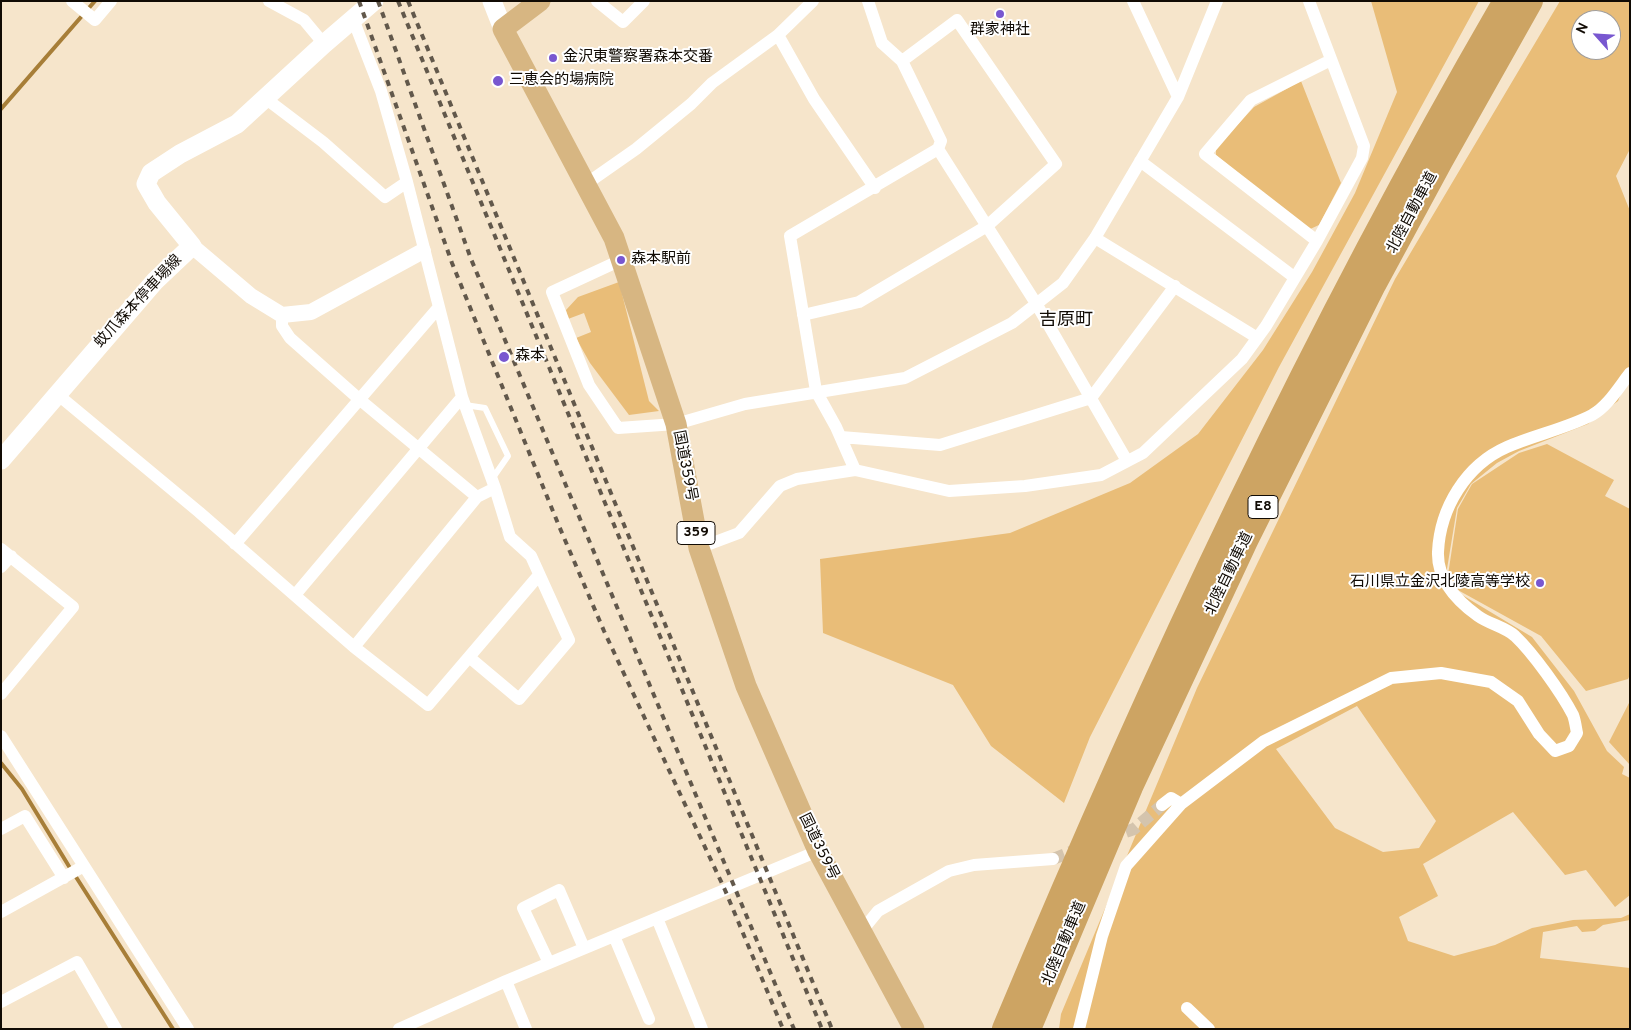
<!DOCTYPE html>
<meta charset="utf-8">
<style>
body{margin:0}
#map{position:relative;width:1631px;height:1030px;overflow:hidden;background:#f6e5cb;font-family:Overpass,sans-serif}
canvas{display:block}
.frame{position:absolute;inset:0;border:2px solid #110b04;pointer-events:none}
.north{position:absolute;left:1571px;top:10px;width:50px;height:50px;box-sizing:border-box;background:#fff;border:1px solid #a09d9b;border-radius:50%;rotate:296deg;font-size:14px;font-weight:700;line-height:20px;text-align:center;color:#110b04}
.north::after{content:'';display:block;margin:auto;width:18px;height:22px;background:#7857d0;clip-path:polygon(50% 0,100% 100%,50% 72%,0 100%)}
</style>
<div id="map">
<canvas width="1631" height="1030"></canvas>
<div class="frame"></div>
<div class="north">N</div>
</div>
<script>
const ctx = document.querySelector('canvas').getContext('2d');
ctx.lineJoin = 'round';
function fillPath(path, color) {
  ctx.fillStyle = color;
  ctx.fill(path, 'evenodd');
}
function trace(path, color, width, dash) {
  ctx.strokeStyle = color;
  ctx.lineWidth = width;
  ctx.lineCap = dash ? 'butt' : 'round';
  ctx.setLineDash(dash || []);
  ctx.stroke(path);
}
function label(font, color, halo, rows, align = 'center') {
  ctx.font = font + ' Overpass,"Noto Sans JP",sans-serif';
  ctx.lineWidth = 4;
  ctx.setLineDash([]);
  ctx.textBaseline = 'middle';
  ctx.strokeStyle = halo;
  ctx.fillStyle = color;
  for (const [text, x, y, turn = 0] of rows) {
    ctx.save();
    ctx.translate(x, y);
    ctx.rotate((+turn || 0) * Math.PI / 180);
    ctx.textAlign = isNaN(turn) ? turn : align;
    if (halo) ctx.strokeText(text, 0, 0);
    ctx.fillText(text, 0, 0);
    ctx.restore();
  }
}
const green = new Path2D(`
 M1371,1H1479L1279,367L1090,737L1064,803L991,746L953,685L823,633L820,559L1010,533L1130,483L1198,434L1263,350L1312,272L1355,193L1397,92Z
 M1560,1H1630V149L1616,176L1630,211V372L1618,401L1588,424L1519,451L1497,463L1471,484L1457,508L1446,575L1454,590L1532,637L1574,691L1607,751L1624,767L1622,774L1630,778V895L1615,907L1586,870L1565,875L1513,812L1423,864L1438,896L1399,917L1408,941L1454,956L1495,945L1532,928L1573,920L1621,918L1630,914V920L1603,925L1595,931L1582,932L1577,926L1543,932L1540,958L1630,968V1029H1059L1061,1014L1197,688L1395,279ZM1581,20H1611V50H1581ZM1357,706L1436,821L1419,848L1383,852L1335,828L1276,749Z
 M1301,81L1341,183L1319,225L1308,230L1216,155V148L1254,107Z
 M619,282L649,401L659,411L629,415L590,363L576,338L591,332L584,313L568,319L566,310L578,297Z
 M1547,444L1614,480L1605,496L1630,509V675L1628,679L1586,691L1541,636L1456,589L1448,575L1458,509L1472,484L1519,453Z
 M1630,701V765L1609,742Z`);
const stream = new Path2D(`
 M1,109L95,1
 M1,763L22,789L70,868
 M76,877L173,1029`);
const minorTunnel = new Path2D(`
 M1109,838L1134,829L1162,805
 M1053,859L1081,848`);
const service = new Path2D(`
 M465,405L485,408L508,456L492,479`);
const minor = new Path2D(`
 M72,1L95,20L111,1
 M269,1L304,20L324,44
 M597,1L623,22L644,1
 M1133,1L1178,97
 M778,35L814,99L875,188
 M265,98L323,142L385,197L407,182
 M938,149L1037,305L1127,461
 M1140,161L1294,277
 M586,184L636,149L691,104L712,83L778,35L813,1
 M1095,238L1256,337
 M1317,241L1205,154L1251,100L1331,60
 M621,260L552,292L589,385L618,428L676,424L745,404L905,378L1012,323L1063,283L1095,238L1178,97L1217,1
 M282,315V326L290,338L359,399L477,497
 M803,315L859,302L987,226L1056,164L957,20L902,61L882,43L868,1
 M57,394L199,512L354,647L428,705L469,657L519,699L569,640L531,556L510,537L495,488L462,397L407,182L381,91L353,19
 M841,437L940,445L1091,398L1175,286
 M855,470L836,427L816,391L790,236L938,149L941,141L902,61
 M235,544L439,307
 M699,548L739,533L780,486L797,479L855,470L949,491L1025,486L1101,475L1143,453L1242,359L1266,326L1317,241L1362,158L1364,146L1309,1
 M1,549L73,607L1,694
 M1,567L11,556
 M295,595L462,397
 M354,647L477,497L495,488
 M469,657L539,575
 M1,736L84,866L1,912
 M1162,805L1171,798L1181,804
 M1,829L25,816L64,878
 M84,866L188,1029
 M657,918L702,1029
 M861,932L878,911L949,871L974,865L1053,859
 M614,936L649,1019
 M549,963L523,908L559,890L584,948
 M506,981L526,1029
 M1,1002L77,962L116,1029
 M1187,1008L1209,1029
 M399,1029L506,981L818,851
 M1079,1029L1102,936L1126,866L1181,804L1264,741L1391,678L1441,673L1491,682L1518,701L1539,734L1555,751L1569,746L1577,733C1576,728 1575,720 1573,715C1561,692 1533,653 1515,636C1505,627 1489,624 1478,616C1457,601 1437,580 1438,552C1440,508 1466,465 1507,447C1534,435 1565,429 1592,415C1608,406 1619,387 1630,373`);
const tertiary = new Path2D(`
 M192,246L251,296L282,315L311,312L423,251`);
const secondary = new Path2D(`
 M492,1L503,29
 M1,460L155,281L192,246L157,203L146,184L151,173L180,154L237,124L324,44L374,1`);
const trunk = new Path2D(`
 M540,1L503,29L614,238L676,424L699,548L746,686L818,851L914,1029`);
const motorway = new Path2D(`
 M1004,1029C1152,675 1312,333 1505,1
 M1029,1029L1131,787L1246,541L1374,285L1441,161L1531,1`);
const rail = new Path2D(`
 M359,1L452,263L559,526L604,631L725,890L783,1029
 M378,1L471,259L794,1029
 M398,1L822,1029
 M408,1L832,1029`);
const markers = [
 [1000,14,5,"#7857d0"],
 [553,58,5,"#7857d0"],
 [498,81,6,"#7857d0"],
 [621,260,5,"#7857d0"],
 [504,357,6,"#7857d0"],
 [1540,583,5,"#7857d0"]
];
const shields = [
 [1263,507,30],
 [696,533,38]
];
const shieldNames = [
 ["E8",1263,507],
 ["359",696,533]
];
const poiNames = [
 ["群家神社",1000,31,"center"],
 ["金沢東警察署森本交番",563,58],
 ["三恵会的場病院",509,81],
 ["森本駅前",631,260],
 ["森本",515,357],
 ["石川県立金沢北陵高等学校",1530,583,"right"]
];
const streetNames = [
 ["北陸自動車道",1413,213,-62],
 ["蚊爪森本停車場線",139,302,-47],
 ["国道359号",684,466,79],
 ["北陸自動車道",1230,574,-64],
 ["国道359号",818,847,64],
 ["北陸自動車道",1065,944,-67]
];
const quarterNames = [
 ["吉原町",1066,321]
];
fillPath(green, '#e9bd78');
trace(stream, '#a77e38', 4);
trace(minorTunnel, '#d4c4ad', 12, [12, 6]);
trace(service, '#fff', 6);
trace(minor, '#fff', 12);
trace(tertiary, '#fff', 16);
trace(secondary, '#fff', 19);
trace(trunk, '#d7b682', 21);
trace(motorway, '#cda463', 24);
trace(rail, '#62584b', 4, [6, 6]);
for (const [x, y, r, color] of markers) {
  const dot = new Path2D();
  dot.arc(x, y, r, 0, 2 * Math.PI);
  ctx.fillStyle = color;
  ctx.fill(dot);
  trace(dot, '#fff', 2);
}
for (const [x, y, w] of shields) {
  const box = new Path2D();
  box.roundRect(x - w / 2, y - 11.5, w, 23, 4);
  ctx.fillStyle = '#fff';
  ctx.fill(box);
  trace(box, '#110b04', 1);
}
label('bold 14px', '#110b04', null, shieldNames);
label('15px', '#110b04', '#fff', poiNames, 'left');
label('15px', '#110b04', '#fff', streetNames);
label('18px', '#110b04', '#fff', quarterNames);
</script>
